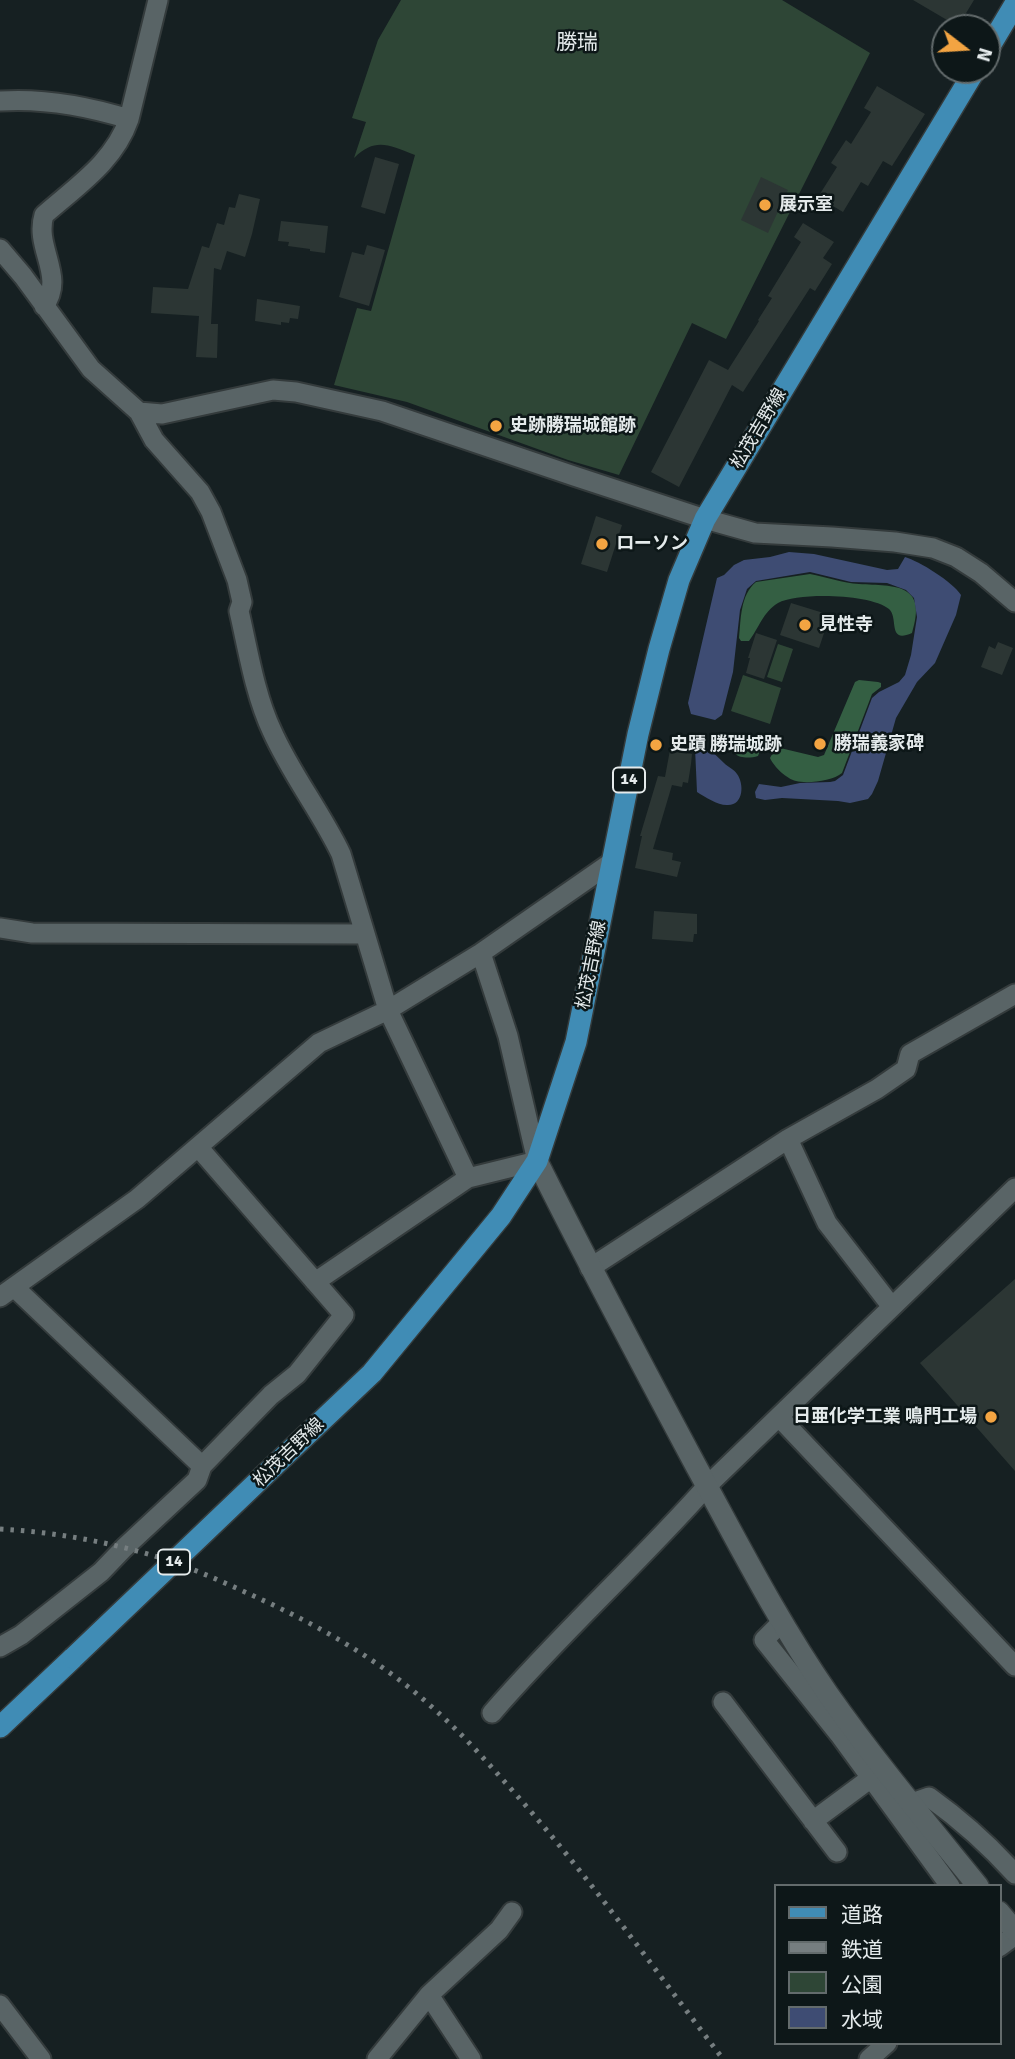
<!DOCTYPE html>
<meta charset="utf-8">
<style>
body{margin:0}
#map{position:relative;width:1015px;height:2059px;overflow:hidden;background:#162022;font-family:Signika,"Noto Sans JP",sans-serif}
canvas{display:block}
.legend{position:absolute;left:774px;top:1884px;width:228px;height:161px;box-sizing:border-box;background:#0d1718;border:2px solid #636b6c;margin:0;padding:9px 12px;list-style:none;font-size:21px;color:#e4eaeb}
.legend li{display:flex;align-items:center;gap:14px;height:35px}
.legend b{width:35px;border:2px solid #636b6c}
.north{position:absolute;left:931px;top:14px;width:70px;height:70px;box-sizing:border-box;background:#0d1718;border:2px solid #636b6c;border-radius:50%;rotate:107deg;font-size:19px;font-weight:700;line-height:28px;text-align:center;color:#e4eaeb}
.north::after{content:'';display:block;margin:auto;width:24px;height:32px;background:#f3a442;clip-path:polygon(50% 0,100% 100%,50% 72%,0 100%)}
</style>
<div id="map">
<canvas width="1015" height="2059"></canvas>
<ul class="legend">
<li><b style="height:9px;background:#408cb5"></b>道路</li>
<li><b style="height:9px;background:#767e80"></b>鉄道</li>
<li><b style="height:19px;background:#2e4636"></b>公園</li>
<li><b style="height:19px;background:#3e4c73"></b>水域</li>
</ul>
<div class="north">N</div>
</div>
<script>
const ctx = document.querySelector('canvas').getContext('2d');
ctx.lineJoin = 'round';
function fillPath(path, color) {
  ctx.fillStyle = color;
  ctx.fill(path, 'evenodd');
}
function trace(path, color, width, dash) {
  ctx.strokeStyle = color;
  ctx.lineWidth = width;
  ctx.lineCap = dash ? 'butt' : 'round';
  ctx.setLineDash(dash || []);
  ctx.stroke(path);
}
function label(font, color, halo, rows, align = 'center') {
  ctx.font = font + ' Signika,"Noto Sans JP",sans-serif';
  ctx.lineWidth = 5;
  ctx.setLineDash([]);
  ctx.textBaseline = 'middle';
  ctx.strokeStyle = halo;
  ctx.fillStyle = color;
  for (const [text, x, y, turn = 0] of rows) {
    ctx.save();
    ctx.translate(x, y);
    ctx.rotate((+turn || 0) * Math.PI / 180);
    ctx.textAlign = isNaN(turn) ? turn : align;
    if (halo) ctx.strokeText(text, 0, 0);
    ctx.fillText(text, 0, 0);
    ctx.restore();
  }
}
const green = new Path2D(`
 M401,0H782L870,53L726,339L692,323L619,475L568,460L407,402L334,385L357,308L371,311L415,155C388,145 376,137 354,158L366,122L352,118L378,40Z
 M778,644L793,649L782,682L767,677Z
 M743,675L781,688L770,724L731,711Z`);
const forest = new Path2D(`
 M810,574C826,577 843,583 859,584C895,586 928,583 912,633C887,644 899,618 889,609C871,594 798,592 778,603C763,612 759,628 749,641H741L739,638C741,620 740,595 756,582Z
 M859,680L878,682L881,683V687L872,694L842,773C833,781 807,784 796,781C787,779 774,767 770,758L776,747L818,757L824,755L855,682Z
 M742,740L759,744L761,748L758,756C745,760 728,757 733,741Z`);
const water = new Path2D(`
 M789,552L814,554L887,570L898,569L905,557C919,561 953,582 961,595L956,615L935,663L917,682L896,718L878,781L872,794L868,799L850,803L838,801L782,798L765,800L756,798L755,792L759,784L781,787L800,783L830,782L835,781L843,775L872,698L879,692L899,682L905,675L911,655L917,617L914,598L906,590L887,583L851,582L810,572L756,581L747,589L740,610L733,672L722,715L715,720L691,714L688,703L717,578L724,575L734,565L744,560L770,557Z
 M695,748C709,747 715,754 724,763C728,767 734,769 737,774C744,783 744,805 728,805C719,806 705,797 697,792Z`);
const building = new Path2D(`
 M913,0H974L957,28H943L947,20Z
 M877,86L925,114L892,166L883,161L868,186L861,182L843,212L818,197L837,167L831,163L846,140L851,144L871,112L864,108Z
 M375,157L399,164L385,214L361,207Z
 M761,177L788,190L768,233L741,220Z
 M239,194L260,199L252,234L245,257L227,251L221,270L214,268L211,324H218L217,358L196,357L199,316L151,313L153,287L188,289L202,246L209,248L217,223L224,225L229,207L235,208Z
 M281,221L328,226L325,253L310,251V249L288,246L289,242L278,241Z
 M803,223L834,242L823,258L832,264L815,291L810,288L743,392L732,385L679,487L651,472L709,360L728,370L759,321L758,320L772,298L768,296L801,242L794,237Z
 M367,245L385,250L369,306L339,297L352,252L364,255Z
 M257,299L300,306L298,319L290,318L289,323L281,322V325L255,321Z
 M596,516L622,525L607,572L581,564Z
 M791,603L830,615L819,648L780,635Z
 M756,633L777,640L764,679L746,673L750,658H748Z
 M998,642L1013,648L1002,675L981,667L989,646L995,649Z
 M670,750L692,754L691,764L688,783L683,782L682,787L672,785L653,849L673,853L672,860L681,862L677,877L635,868L642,836H640L658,776L665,777Z
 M654,911L697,914V934H694L693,942L652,939Z
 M1015,1279V1471L920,1363Z`);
const minor = new Path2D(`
 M0,101C44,98 87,106 129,119L158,0
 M0,249L23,276L91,369L139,412L154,440L200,492L211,512L237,580L242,602L239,611C248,650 255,695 272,731C291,774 321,812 341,854L388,1010L468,1178
 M44,306C66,276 34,248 44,215C78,185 114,162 129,119
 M139,412L162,414L273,390L296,392L382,411L574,476L705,519L755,533L832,537L895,542L933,548L956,557L981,573L1015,602
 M0,928L32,933L365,934
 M788,1139L827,1223L892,1307
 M590,1268L788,1139L877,1089L906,1069L910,1054L1015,994
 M315,1282L468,1178L537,1161L508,1036L481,953
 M14,1287L202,1466
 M0,1297L137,1199L319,1043L388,1010L481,953L612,862
 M779,1417L1015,1666
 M782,1622L764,1640L839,1734L950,1886
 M0,1647L21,1635L101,1572L124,1548L197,1480L202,1466L271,1395L297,1374L344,1315L199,1148
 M723,1702L837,1852
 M492,1713C560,1634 638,1564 707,1486L1015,1188
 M912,1803L929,1797C961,1820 989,1845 1015,1874
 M813,1821L871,1778
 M999,1947L1015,1935
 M429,1995L471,2059
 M0,2005L41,2059
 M377,2059L429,1995L499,1930L512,1912
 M869,2059L887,2043`);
const tertiary = new Path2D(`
 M537,1161C588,1264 642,1365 696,1466C738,1543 778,1622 828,1694C875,1761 927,1823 978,1886
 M999,1912L1015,1931`);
const primary = new Path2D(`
 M987,51L1015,4
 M274,1466L372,1373L501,1216L537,1161L576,1042L638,734L659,649L679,580L705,519L975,70
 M0,1727L73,1658`);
const rail = new Path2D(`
 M0,1529C54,1532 110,1542 161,1558C198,1570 234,1587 269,1603C328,1631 385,1664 433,1708C458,1730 481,1755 503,1780C583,1868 651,1965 723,2059`);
const primaryBridge = new Path2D(`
 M73,1658L274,1466`);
const markers = [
 [765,205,7,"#f3a442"],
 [496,426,7,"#f3a442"],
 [602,544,7,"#f3a442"],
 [805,625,7,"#f3a442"],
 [820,744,7,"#f3a442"],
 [656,745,7,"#f3a442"],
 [991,1417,7,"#f3a442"]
];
const shields = [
 [629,780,32],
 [174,1562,32]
];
const shieldNames = [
 ["14",629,780],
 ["14",174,1562]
];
const poiNames = [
 ["展示室",779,205],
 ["史跡勝瑞城館跡",510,426],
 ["ローソン",616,544],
 ["見性寺",819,625],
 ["勝瑞義家碑",834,744],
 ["史蹟 勝瑞城跡",670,745],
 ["日亜化学工業 鳴門工場",977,1417,"right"]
];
const streetNames = [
 ["松茂吉野線",759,429,-59],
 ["松茂吉野線",592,965,-79],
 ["松茂吉野線",289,1453,-44]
];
const quarterNames = [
 ["勝瑞",577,43]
];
fillPath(green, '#2e4636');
fillPath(forest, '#345f43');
fillPath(water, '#3e4c73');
fillPath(building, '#2c3634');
trace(minor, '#343b3c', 23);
trace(tertiary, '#343b3c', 24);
trace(primary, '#343b3c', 24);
trace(minor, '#596466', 19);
trace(tertiary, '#596466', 21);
trace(primary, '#408cb5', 21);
trace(rail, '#767e80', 5, [3.5, 7]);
trace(primaryBridge, '#343b3c', 24, []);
trace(primaryBridge, '#408cb5', 21);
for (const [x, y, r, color] of markers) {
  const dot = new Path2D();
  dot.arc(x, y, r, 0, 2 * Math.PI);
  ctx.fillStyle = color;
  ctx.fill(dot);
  trace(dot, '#0d1718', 2.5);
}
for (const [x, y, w] of shields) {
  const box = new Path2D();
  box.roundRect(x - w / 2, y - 12.5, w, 25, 5);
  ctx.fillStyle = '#0d1718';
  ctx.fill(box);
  trace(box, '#e4eaeb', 2);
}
label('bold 16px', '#e4eaeb', null, shieldNames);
label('bold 18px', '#e4eaeb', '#0d1718', poiNames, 'left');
label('18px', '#e4eaeb', '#0d1718', streetNames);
label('21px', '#e4eaeb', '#0d1718', quarterNames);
</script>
